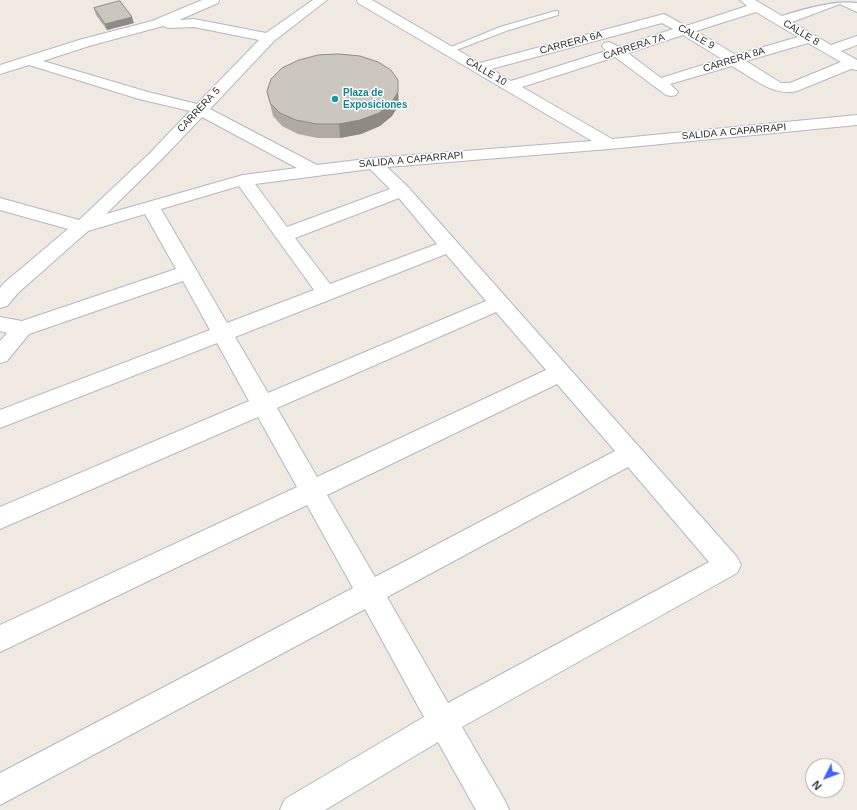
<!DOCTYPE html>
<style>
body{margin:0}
#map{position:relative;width:857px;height:810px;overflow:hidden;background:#efe9e1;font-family:Arial,sans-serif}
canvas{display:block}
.north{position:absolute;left:805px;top:758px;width:40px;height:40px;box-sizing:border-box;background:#fff;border:1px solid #ababab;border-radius:50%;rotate:228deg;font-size:11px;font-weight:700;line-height:16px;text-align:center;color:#2e2e2e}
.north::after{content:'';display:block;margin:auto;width:14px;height:18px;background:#4264fb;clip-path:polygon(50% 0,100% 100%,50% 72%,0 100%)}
</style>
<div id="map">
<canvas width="857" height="810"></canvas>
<div class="north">N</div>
</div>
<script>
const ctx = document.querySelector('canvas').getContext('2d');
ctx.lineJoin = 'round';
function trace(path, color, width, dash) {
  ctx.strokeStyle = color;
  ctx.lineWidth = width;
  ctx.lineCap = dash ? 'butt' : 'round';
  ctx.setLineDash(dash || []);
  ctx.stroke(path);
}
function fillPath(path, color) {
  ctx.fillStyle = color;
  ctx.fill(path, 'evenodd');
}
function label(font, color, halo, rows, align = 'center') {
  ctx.font = font + ' Arial,sans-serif';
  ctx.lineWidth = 3;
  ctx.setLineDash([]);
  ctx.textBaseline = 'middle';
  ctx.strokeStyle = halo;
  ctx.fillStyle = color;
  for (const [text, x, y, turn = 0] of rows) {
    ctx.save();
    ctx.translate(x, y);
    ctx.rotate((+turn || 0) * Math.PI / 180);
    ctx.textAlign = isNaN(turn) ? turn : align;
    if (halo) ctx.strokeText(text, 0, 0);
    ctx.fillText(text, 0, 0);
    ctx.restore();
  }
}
const service = new Path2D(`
 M555,11H558V15L506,31L451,52H445L444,50L500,27Z`);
const minor = new Path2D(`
 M202,0H219L218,3L179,20L194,19L266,33L313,0H327L274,41L210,109L317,165L374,158L592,141L358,3L357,0H372L480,63L664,14L686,26L747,6L740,0H755L782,16C803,9 836,0 857,3V12L840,4L792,22L831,45L857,36V45L841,51L857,60V70L851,69L797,91C773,97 752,77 732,66L670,84L678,92L676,95L671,96L666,95L615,57L522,87L612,139L857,115V125L609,149L387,167L408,187L737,557L741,565L737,573L462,727L504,799L509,810H476L438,742L325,810H280L285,799L424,717L365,609L0,805V773L353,588L307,505L0,652V625L297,487L258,417L0,529V507L249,401L217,343L0,428V410L210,330L183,281L29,334L7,361L0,363V341L7,333L0,331V317L22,321L176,269L145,214L88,231L18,293L7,306L0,308V288L4,283L68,229L0,210V198L79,220L150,153L190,111L139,99L29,65L0,74V65L79,40L152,21ZM756,12L798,37L736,55L696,31ZM662,23L673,29L619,47L609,42L604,43L602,46L606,51L511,81L491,69ZM163,26L168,28L194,27L259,40L197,104L148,92L43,61L89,46ZM683,35L722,59L661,78L628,53ZM808,43L841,62L790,83H781L746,61ZM202,117L297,168L243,175L106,214L162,159ZM370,169L390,189L287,227L255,184ZM239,186L314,290L227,323L161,209ZM399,198L437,244L330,284L295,238ZM446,254L486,301L268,393L235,337ZM496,312L546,370L317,477L277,408ZM557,384L615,451L375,577L327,495ZM628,467L709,562L448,703L387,597Z`);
const wall = new Path2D(`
 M94,8L134,23L107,30L96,15Z
 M267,91L399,105L392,116L380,126L361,134L340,138H318L298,134L282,126L273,116Z`);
const shadedWall = new Path2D(`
 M132,17L134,23L107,30L105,24Z
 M398,92L399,105L392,116L380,126L361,134L340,138L339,124Z`);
const building = new Path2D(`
 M120,1L132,17L105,24L94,8Z
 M339,54L360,56L378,62L391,70L398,80V92L391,103L379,113L360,120L339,124H317L296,120L280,113L270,103L267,91L271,79L282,68L299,60L318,55Z`);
const markers = [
 [335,99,4,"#0f9aa8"]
];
const farStreetnames = [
 ["CALLE 8",801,33,31],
 ["CALLE 9",696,37,30],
 ["CARRERA 6A",571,43,-15],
 ["CARRERA 7A",634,47,-18],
 ["CARRERA 8A",734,60,-17],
 ["CALLE 10",486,72,30],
 ["CARRERA 5",199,110,-47],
 ["SALIDA A CAPARRAPI",734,132,-5],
 ["SALIDA A CAPARRAPI",411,160,-5]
];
const farCulturenames = [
 ["Plaza de",343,93],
 ["Exposiciones",343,105]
];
trace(service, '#b4b7c1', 2);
trace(minor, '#b4b7c1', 2);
fillPath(service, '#fff');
fillPath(minor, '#fff');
fillPath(wall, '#afaba4');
fillPath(shadedWall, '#8e8b86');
fillPath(building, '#cbc7bf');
trace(building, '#8e8b86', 1);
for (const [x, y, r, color] of markers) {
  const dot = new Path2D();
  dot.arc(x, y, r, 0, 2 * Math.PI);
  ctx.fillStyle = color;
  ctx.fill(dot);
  trace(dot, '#fff', 1.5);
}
label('10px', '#2e2e2e', '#fff', farStreetnames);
label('bold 10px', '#0d838f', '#fff', farCulturenames, 'left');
</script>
